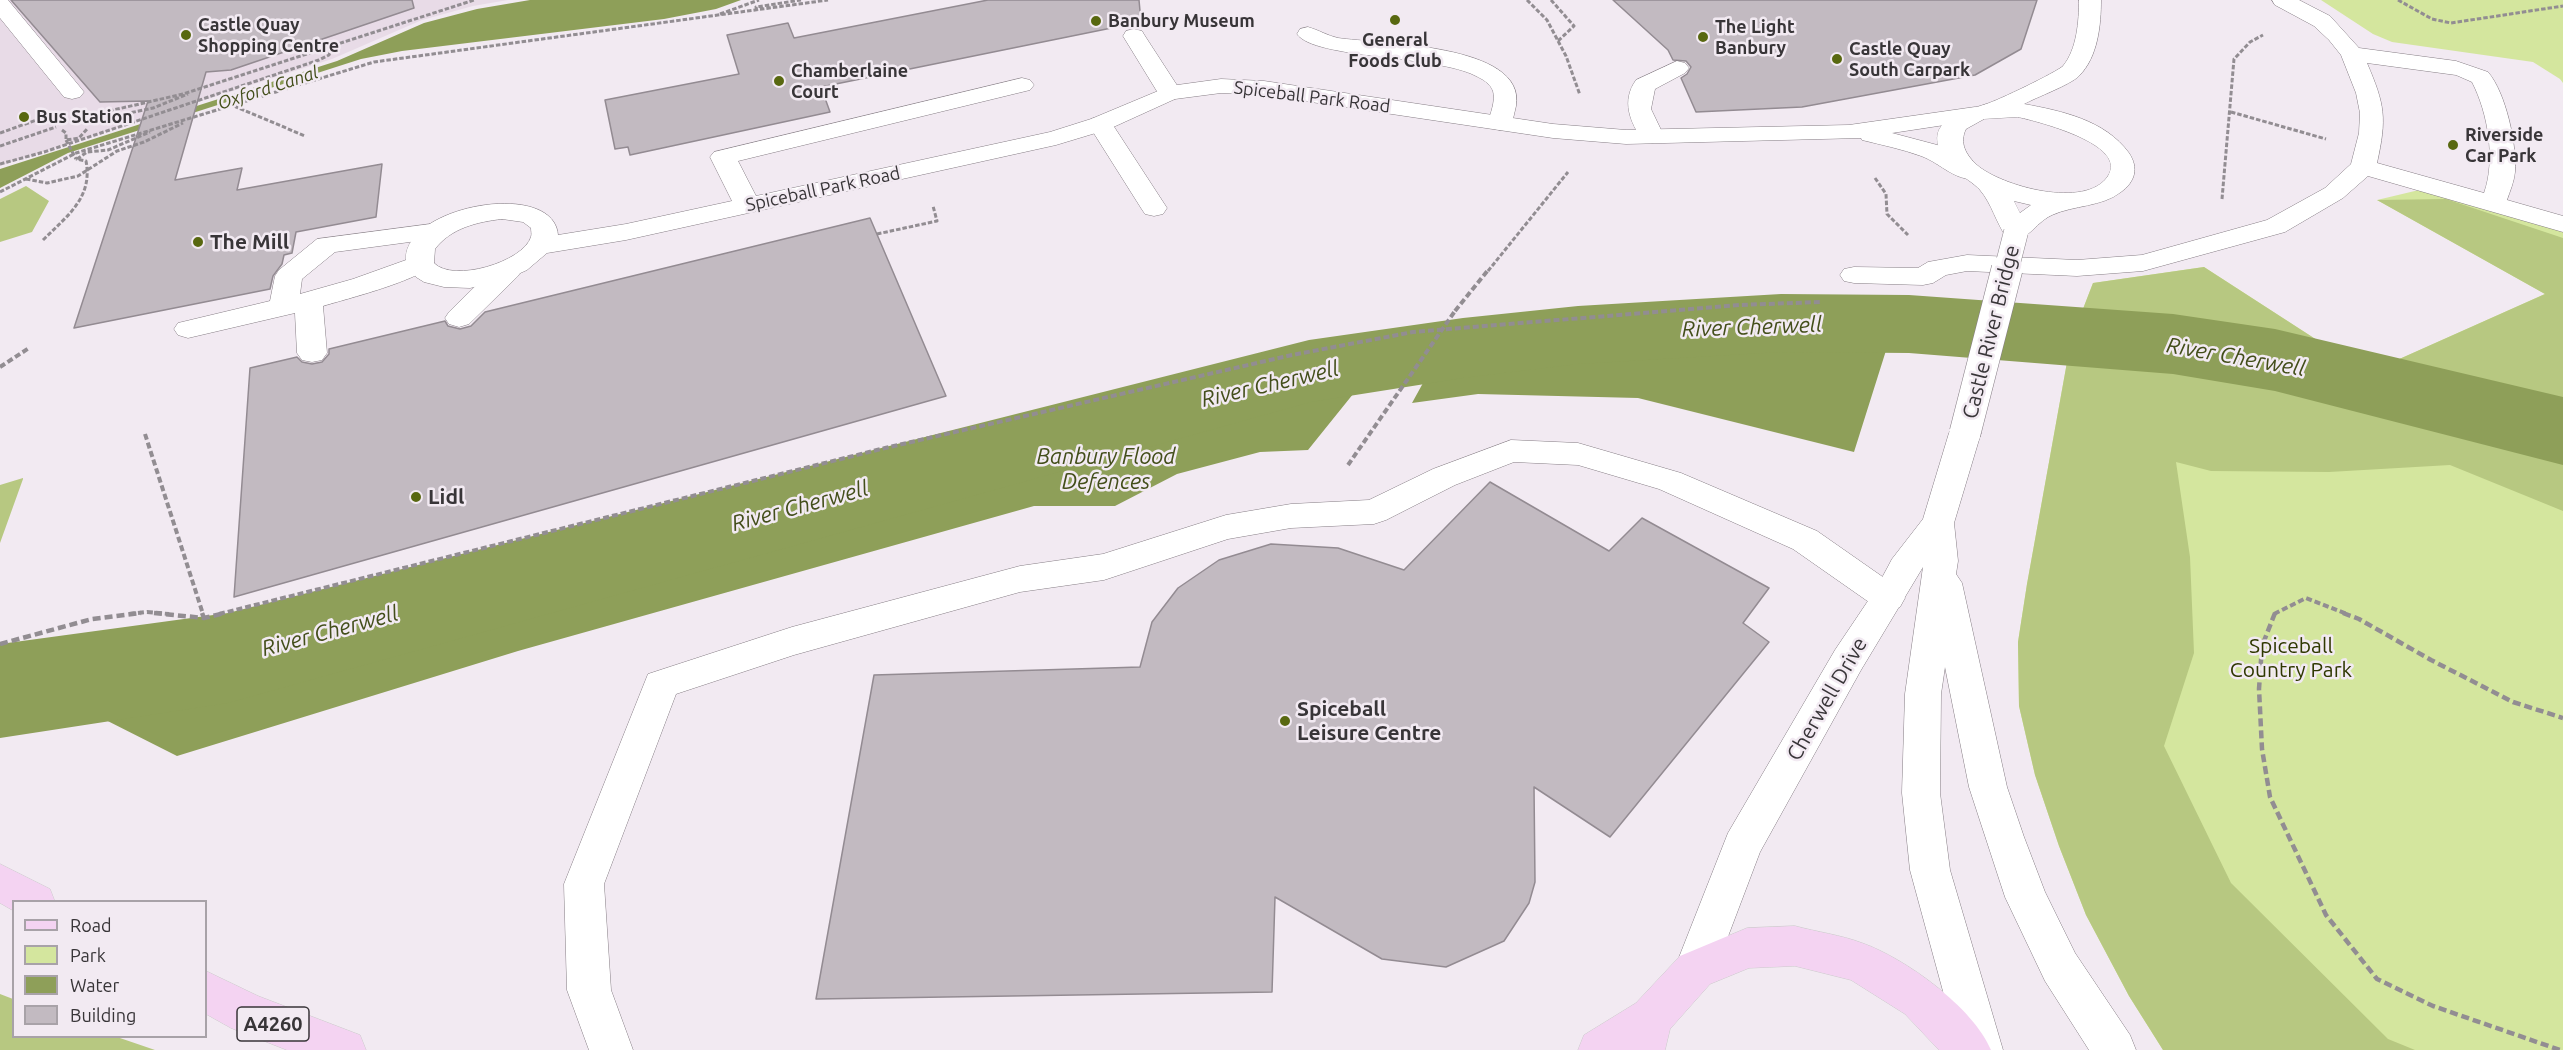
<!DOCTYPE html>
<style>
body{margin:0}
#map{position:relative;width:2563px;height:1050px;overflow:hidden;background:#f2eaf2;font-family:Ubuntu,sans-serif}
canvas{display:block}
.legend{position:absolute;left:12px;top:900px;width:195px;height:138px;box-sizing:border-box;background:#f2eaf2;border:2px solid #a8a2a8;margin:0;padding:8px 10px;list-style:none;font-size:18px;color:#383538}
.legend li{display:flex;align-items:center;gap:12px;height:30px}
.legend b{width:30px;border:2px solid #a8a2a8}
</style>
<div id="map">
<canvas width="2563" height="1050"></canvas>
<ul class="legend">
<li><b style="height:8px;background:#f4d3f2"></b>Road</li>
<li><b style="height:16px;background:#d4e69e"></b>Park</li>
<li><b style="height:16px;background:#8e9f59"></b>Water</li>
<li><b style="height:16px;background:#c2bac1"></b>Building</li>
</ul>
</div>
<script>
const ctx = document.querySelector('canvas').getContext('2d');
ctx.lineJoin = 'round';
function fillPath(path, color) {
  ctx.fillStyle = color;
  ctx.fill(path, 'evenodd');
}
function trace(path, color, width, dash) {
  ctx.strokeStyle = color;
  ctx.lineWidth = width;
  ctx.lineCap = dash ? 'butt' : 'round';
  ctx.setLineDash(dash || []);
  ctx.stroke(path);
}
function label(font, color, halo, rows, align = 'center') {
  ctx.font = font + ' Ubuntu,sans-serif';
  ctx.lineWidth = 5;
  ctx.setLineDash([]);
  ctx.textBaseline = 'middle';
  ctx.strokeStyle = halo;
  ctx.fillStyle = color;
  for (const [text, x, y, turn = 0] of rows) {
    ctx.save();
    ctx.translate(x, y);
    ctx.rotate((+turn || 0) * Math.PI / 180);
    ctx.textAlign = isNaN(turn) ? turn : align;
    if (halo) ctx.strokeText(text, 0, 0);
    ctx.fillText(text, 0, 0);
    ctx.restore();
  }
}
const built = new Path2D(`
 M0,0H508L473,6L422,20L332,59L0,166Z`);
const green = new Path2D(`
 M2321,0H2563V83L2560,79L2533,62L2392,42L2373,34Z
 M2419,190L2563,229V1050H2163L2129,996L2086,915L2059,846L2035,775L2019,706L2018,642L2027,584L2071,340L2093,283L2204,267L2368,373L2545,294L2377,200Z`);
const forest = new Path2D(`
 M26,186L49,201L32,232L0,242V199Z
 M2446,199L2563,238V511L2450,465L2329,472L2211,471L2176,462L2190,557L2194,653L2164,746L2231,883L2388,1039L2415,1050H2163L2129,996L2086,915L2059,846L2035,775L2019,706L2018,642L2027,584L2071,340L2093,283L2204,267L2368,373L2545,294L2377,200Z
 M23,478V479L0,543V485Z
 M0,994L13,999L14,1036L117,1037L155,1050H0Z`);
const water = new Path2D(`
 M530,0H741L716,9L664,19L402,51L361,59L68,153L0,188V169L337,61L424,23L477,9Z
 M1786,330L1889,341L1854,452L1638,398L1478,394L1412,403L1434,363L1615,340Z
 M1370,373L1308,450L1260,452L1177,474L1115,506H1034L518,651L177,756L76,705L236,673L928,480L1220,403Z`);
const river = new Path2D(`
 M1781,294L1909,295L2173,314L2275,329L2563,397V465L2275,391L2173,374L1909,353L1781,352L1578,364L1463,378L1311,402L228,703L0,738V644L228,613L1309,340L1463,318L1578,306Z`);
const building = new Path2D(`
 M11,0H412L414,8L231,70L206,72L175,180L242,168L237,190L382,164L376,217L296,232L292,253L284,255L282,264L273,276L270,289L74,328L148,101L100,102Z
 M988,0H1139L1141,22L821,87L830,112L630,155L628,147L615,149L605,100L739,74L727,35L788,23L794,38Z
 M1613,0H2037L2021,49L1975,75L1802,107L1696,112L1681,78L1687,74L1691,67L1686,61L1673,60L1668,50Z
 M870,218L946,396L234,597L250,368L297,357L302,362L312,364L322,362L329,354V349L445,321L448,326L460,329L471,326L485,312Z
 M1490,482L1609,551L1642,518L1769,588L1743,623L1769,642L1610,837L1534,787L1535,882L1529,903L1504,941L1446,967L1382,959L1275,897L1272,992L816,999L874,675L1140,667L1152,622L1178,588L1219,560L1271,544L1338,548L1404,570Z`);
const pathFar2 = new Path2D(`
 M1527,0L1547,20L1566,56L1580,95
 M1551,0L1574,26L1558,41
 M2398,0L2432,19L2451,23L2563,6
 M757,11L756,7L801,0
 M720,14L759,0
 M234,106L305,136
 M109,111L183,94L474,0
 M2231,112L2326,139
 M106,118L153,108L188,94
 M62,130L66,133V140L79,138L87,129
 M0,133L42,118
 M0,146L56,127
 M77,159L87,152L108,150L150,132
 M0,164L44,152L319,60L329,55L333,45
 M1875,178L1886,194L1887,214L1908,235
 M26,179L47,183L78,176L117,151L144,142L183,123
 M0,192L76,153L374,62L828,0
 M2222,199L2234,59L2250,42L2263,35
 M877,234L937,221L933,206
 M43,240C67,216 93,198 86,161L76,159
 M1488,271L1568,172`);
const pathFar1 = new Path2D(`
 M1455,311L1489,269
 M0,367L29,348
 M145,434L203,614
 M129,614L147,612L169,614
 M219,614L885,448L1292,355L1413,332L1739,305L1820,302
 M2274,614L2306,598L2347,614`);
const path = new Path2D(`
 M154,613L204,618L225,613
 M202,613L204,618
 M2275,613L2262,646L2259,689L2262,749L2270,797L2326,915L2377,979L2433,1006L2560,1050
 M2343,613L2359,619L2431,660L2513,702L2563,718
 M0,644L92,619L141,613`);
const lane = new Path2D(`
 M0,0H8L80,87L84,92L80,97L72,99L64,97L0,18Z
 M2272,0H2299L2330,16L2359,48L2456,61L2488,72C2506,93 2517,145 2515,172C2514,182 2510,191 2507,200L2563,216V232L2368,176L2343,198L2285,232L2143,271L2077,276L1967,271L1946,275L1933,283L1923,285L1854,283L1844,281L1840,275L1844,269L1854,267L1918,268L1928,262L1967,255L2077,260L2142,255L2267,220L2325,188L2351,164L2359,133L2360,113L2356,93L2341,55L2329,40L2314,26L2275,5ZM2367,63L2456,75L2472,82C2488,113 2496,160 2484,193L2377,163C2387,118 2385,105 2367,63Z
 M1308,27C1319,30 1328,36 1338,38C1377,44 1527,43 1516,106C1514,114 1513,122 1509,128L1500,130L1491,128L1488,123C1490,114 1496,101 1493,91C1490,83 1482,79 1476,76C1436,55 1314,59 1297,34L1300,29Z
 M1134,29L1142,31L1145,36L1182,93L1178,98L1170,100L1162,98L1158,93L1123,36L1126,31Z
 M1677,61L1685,63L1689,68L1685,73L1655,89L1651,109L1664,136L1661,141L1652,143L1643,141C1630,122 1621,101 1636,80Z
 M1100,117L1109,119L1167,208L1163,214L1154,216L1145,214L1141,208L1088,124L1091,119Z
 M438,223L447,225L451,231L447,237L335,252L302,279L300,294L353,279L420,255L430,257L434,263C422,280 346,299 323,306L327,353L322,360L312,362L302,360L297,353L295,313L188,338L178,335L174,329L178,323L270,301L275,276L279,270L317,239Z
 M508,262L518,264L522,270L518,276L469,324L459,327L449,324L445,318L449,312L498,264Z
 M1511,440L1578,443L1681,473L1817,531L1900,589L1905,598L1900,607L1888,611L1876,607L1793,549L1659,489L1578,465L1514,462L1455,485L1386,520L1374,524L1291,528L1228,539L1104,580L1020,592L794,655L676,694L604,884L611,990L633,1050H589L567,990L564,884L648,674L792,627L1020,566L1103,554L1226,515L1291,504L1369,500L1433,469Z`);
const street = new Path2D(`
 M1022,78L1030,80L1034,85L1030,90L738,161L756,196L1050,132L1091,119L1170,86L1221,79L1264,81L1553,124L1626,130L1849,125L1975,107L1984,109L1987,114L1984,119L1892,133L1941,146L1980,168L1984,173L1980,178C1957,184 1941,163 1921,156C1902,149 1882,145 1862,140L1861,138L1626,144L1553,138L1264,95L1221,93L1175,99L1109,129L1056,145L626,240L547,253L527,270L505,280L470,288L444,287L424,282L416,277L406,261C401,206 554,178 558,235L626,224L732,201L710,157L714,152ZM502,219L523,222L531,228C531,231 532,234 531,237C523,262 453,283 434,263L435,249C451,228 477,222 502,219Z`);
const secondary = new Path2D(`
 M2079,0H2101C2101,25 2098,57 2079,76C2070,85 2037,97 2024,104C2062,111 2105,120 2129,153C2139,168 2135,182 2121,192C2102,207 2074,205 2052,215C2033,224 2029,243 2007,238C1996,223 1992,204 1980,190C1966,175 1947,172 1939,148C1929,118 1966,111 1986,104C1997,101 2057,72 2063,66C2077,49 2079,21 2079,0ZM2018,117C2036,121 2129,144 2108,176C2086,210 2001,186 1977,165C1966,155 1959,143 1966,129L1984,119ZM2014,201L2031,205L2020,213Z
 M1965,422L1976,425L1981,433L1954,523L1958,561L1956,574L1962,583L2007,787L2024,837L2045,892L2075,953L2130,1035L2136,1050H2089L2045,981L2005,897L1969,787L1945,667L1941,694L1940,793L1950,870L2003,1050H1959L1910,870L1902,793L1905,694L1923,567L1861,670L1760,852L1710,984L1695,990L1680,984L1674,970L1728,833L1835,650L1876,589L1892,559L1923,519L1949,433L1954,425Z`);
const primary = new Path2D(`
 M0,864L50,889L55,902H14V911L0,903Z
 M1795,926C1817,932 1841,935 1862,943C1905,958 1974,1008 1991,1050H1939L1905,1014L1851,980L1795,966L1749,968L1710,984L1670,1029L1665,1050H1578L1584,1035L1636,1003L1680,956L1747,928Z
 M206,971L258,996L360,1035L366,1050H287L231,1028L206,1014Z`);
const pathBridgeFar1 = new Path2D(`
 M66,140L76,159`);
const pathBridge = new Path2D(`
 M1348,465L1455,311`);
const secondaryBridgeFar1 = new Path2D(`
 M2006,271L2016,232`);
const secondaryBridge = new Path2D(`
 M1965,433L2007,269`);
const markers = [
 [1395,20,6,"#586810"],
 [1096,21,6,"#586810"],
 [186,35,6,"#586810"],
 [1703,37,6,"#586810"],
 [1837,59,6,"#586810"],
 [779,81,6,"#586810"],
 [24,117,6,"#586810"],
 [2453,145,6,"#586810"],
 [198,242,6,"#586810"],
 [416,497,6,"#586810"],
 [1285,721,6,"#586810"]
];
const farPoinames = [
 ["Banbury Museum",1108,21],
 ["Castle Quay",198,25],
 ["Shopping Centre",198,46],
 ["The Light",1715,27],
 ["Banbury",1715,48],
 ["General",1395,40,"center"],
 ["Foods Club",1395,61,"center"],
 ["Castle Quay",1849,49],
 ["South Carpark",1849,70],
 ["Chamberlaine",791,71],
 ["Court",791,92],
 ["Bus Station",36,117],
 ["Riverside",2465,135],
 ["Car Park",2465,156]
];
const farWaternames = [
 ["Oxford Canal",268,88,-18]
];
const farStreetnames = [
 ["Spiceball Park Road",1312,97,7],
 ["Spiceball Park Road",823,189,-12]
];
const shields = [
 [273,1024,72]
];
const shieldNames = [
 ["A4260",273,1024]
];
const poiNames = [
 ["The Mill",210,242],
 ["Lidl",428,497],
 ["Spiceball",1297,709],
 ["Leisure Centre",1297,733]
];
const streetNames = [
 ["Castle River Bridge",1991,332,-76],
 ["Cherwell Drive",1827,699,-60]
];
const parkNames = [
 ["Spiceball",2291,646],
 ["Country Park",2291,670]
];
const waterNames = [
 ["River Cherwell",1752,327,-2],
 ["River Cherwell",2236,357,10],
 ["River Cherwell",1270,384,-13],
 ["Banbury Flood",1106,457],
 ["Defences",1106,482],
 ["River Cherwell",800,506,-15],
 ["River Cherwell",330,631,-15]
];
fillPath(built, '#e8dbe7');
fillPath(green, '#d4e69e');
fillPath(forest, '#b7c881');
fillPath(water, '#8e9f59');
fillPath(river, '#8e9f59');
fillPath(building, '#c2bac1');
trace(building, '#938b92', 1.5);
trace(lane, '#867e85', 1);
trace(street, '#867e85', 1);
trace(secondary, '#867e85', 1);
trace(primary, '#cbcacb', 1);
trace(pathFar2, '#928d92', 3, [4.5, 2]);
trace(pathFar1, '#928d92', 4, [6, 3]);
trace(path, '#928d92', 4.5, [8, 4]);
fillPath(lane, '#fff');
fillPath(street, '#fff');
fillPath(secondary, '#fff');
fillPath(primary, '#f4d3f2');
trace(secondaryBridgeFar1, '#867e85', 25, []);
trace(secondaryBridge, '#867e85', 32, []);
trace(pathBridgeFar1, '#928d92', 3, [4.5, 2]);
trace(pathBridge, '#928d92', 4, [6, 3]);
trace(secondaryBridgeFar1, '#fff', 24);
trace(secondaryBridge, '#fff', 31);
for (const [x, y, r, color] of markers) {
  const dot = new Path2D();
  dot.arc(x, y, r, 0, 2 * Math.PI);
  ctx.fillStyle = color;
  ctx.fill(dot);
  trace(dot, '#f2eaf2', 2);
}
label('bold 18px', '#383538', '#f2eaf2', farPoinames, 'left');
label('italic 18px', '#434e1a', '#f2eaf2', farWaternames);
label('18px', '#383538', '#f2eaf2', farStreetnames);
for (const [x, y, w] of shields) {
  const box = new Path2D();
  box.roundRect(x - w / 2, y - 17, w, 34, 4.5);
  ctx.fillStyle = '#f2eaf2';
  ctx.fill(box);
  trace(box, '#383538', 1.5);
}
label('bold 20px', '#383538', null, shieldNames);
label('bold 21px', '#383538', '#f2eaf2', poiNames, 'left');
label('21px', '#383538', '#f2eaf2', streetNames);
label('21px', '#2f3801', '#f2eaf2', parkNames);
label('italic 22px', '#434e1a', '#f2eaf2', waterNames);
</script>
